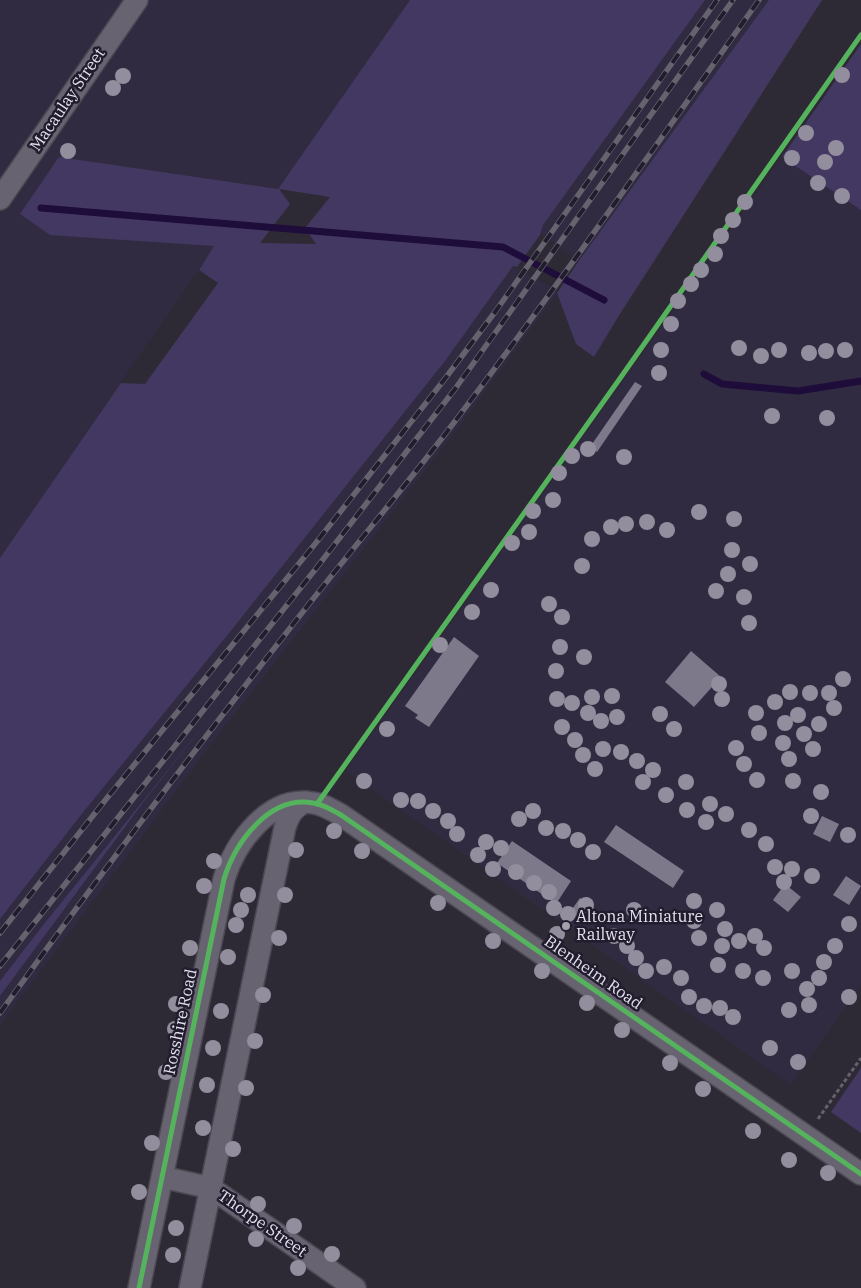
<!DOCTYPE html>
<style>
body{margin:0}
canvas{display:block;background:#2d2a35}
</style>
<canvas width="861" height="1288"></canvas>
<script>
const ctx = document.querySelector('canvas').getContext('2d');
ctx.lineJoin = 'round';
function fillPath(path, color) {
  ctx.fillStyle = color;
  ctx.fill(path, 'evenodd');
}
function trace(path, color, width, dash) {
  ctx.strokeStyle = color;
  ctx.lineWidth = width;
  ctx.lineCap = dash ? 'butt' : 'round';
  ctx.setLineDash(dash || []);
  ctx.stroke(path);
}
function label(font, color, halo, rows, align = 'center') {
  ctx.font = font + ' "IBM Plex Serif",serif';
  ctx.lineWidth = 5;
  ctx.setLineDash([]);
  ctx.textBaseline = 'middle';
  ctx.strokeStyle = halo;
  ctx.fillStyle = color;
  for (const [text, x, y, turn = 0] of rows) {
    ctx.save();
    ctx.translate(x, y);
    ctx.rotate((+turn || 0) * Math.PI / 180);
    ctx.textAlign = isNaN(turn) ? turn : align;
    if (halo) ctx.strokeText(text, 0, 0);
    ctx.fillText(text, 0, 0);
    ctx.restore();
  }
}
const built = new Path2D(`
 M0,0H410L278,189L256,186L0,558Z
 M705,0H769L578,262L538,231Z
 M782,157L861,210V984L791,1085L346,771Z
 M513,266L553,288L557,293L461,424L215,739L0,1025V996L145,800L181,753L40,929L0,981V919L81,815L230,632L445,361Z`);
const green = new Path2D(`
 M410,0H705L543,225L540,235L517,267L513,266L445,361L230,632L81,815L0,919V558L121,383L145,384L218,283L199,270L214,246L50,235L20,214L59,157L278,189ZM279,189L330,197L305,228L316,244L260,243L290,204Z
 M769,0H822L618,317L594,357L576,344L557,293L578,262Z
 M861,44V210L782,157Z
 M208,720L145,800L0,996V981L40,929Z
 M861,1068V1133L831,1112Z`);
const stream = new Path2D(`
 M41,208L503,247L604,300
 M704,374L722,384L798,391L861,381`);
const building = new Path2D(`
 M635,382L642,386L597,452L590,447Z
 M454,637L479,656L429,727L415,718L418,715L405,706Z
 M691,651L721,677L694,707L665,682Z
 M822,816L839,824L830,842L813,834Z
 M616,825L684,871L673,888L604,842Z
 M512,841L571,881L556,904L497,863Z
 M846,876L861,886L849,905L833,895Z
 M785,884L801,897L788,912L773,900Z
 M580,898L594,908L585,922L570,912Z`);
const path = new Path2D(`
 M818,1119L861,1058`);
const minor = new Path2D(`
 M0,199L137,0
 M162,1177L211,1188L355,1288
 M139,1288L224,879C235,843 269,795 313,803C323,804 332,810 341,815L861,1174
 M190,1288L285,827C289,815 294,806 306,802`);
const rail = new Path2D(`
 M0,933L107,798L315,544L444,380L495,312L717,0
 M0,966L314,571L455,389L733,0
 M0,1013C93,884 189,757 287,632C339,565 394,500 446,433C554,292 656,145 759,0`);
const cycleway = new Path2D(`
 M317,804L621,377L861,35
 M139,1288L224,879C235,843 269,795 313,803C323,804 332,810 341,815L861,1174`);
const trees = [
 [842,75],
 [123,76],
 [113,88],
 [806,133],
 [836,148],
 [68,151],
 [792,158],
 [825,162],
 [818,183],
 [842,196],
 [745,202],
 [733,220],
 [721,236],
 [715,254],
 [701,270],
 [691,284],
 [678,301],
 [671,324],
 [739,348],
 [661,350],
 [779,350],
 [845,350],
 [826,351],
 [809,353],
 [761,356],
 [659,373],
 [772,416],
 [827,418],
 [588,449],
 [572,456],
 [624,457],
 [559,473],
 [553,500],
 [533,511],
 [699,512],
 [734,519],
 [647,522],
 [626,524],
 [611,527],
 [667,530],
 [529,532],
 [592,539],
 [512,543],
 [732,550],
 [750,564],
 [582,566],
 [728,574],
 [491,590],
 [716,591],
 [744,597],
 [549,604],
 [472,612],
 [562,617],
 [749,623],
 [440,645],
 [560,647],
 [584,657],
 [556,671],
 [843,679],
 [719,684],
 [790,692],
 [810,693],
 [829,693],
 [612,696],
 [592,697],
 [557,699],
 [722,699],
 [775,702],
 [572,703],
 [834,708],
 [588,713],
 [756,713],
 [660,714],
 [798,715],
 [617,717],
 [601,721],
 [785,723],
 [819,724],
 [562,727],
 [387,729],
 [674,729],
 [759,733],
 [804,734],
 [575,740],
 [783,743],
 [736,748],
 [603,749],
 [813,749],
 [621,752],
 [583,755],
 [789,759],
 [637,761],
 [744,764],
 [595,769],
 [653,770],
 [757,780],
 [364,781],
 [793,781],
 [643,782],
 [686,782],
 [821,792],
 [666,795],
 [401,800],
 [418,801],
 [710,804],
 [687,810],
 [433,811],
 [533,811],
 [726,814],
 [811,816],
 [519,819],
 [448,821],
 [706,822],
 [546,828],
 [749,830],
 [334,831],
 [563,831],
 [457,834],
 [848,835],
 [578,840],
 [486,842],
 [766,844],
 [501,848],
 [296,850],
 [362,851],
 [593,852],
 [478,855],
 [214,861],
 [775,867],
 [493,869],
 [792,869],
 [516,872],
 [812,876],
 [784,882],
 [534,883],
 [204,886],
 [549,892],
 [248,895],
 [285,895],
 [694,901],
 [438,903],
 [586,905],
 [554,908],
 [241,910],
 [634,910],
 [717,910],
 [568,914],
 [694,921],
 [849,924],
 [236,925],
 [725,929],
 [557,934],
 [614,936],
 [755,936],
 [279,938],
 [699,938],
 [493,941],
 [739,941],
 [627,946],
 [722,946],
 [835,946],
 [190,948],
 [764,948],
 [228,957],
 [636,958],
 [824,962],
 [718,965],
 [664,967],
 [542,971],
 [646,971],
 [743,971],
 [792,971],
 [681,978],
 [763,978],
 [819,978],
 [807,989],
 [263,995],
 [689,997],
 [849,997],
 [587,1003],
 [176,1004],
 [809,1005],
 [704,1006],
 [720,1008],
 [789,1010],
 [221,1011],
 [733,1017],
 [175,1029],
 [622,1030],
 [255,1041],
 [213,1048],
 [770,1048],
 [798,1062],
 [670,1063],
 [166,1072],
 [207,1085],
 [246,1088],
 [703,1089],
 [203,1128],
 [753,1131],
 [152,1143],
 [233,1149],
 [789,1160],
 [828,1173],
 [139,1192],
 [258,1204],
 [294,1226],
 [176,1228],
 [256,1239],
 [332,1254],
 [173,1255],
 [298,1268]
];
const markers = [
 [566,926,5,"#a4a1ad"]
];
const streetNames = [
 ["Macaulay Street",68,100,-56],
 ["Blenheim Road",593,973,35],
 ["Rosshire Road",181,1022,-78],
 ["Thorpe Street",262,1224,35]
];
const poiNames = [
 ["Altona Miniature",576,917],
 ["Railway",576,935]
];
fillPath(built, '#302b41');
fillPath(green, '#433861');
trace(stream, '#1e0c3a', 7);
fillPath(building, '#7d798a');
trace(minor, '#4b4852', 24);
trace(path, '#64616c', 3, [4, 2.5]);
trace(minor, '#676371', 21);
trace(rail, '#66636e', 5.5);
trace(rail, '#211d2e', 4, [11]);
trace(cycleway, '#56b35d', 5);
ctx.fillStyle = '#928e9d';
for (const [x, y] of trees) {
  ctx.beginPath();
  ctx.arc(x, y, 8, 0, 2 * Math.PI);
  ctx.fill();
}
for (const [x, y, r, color] of markers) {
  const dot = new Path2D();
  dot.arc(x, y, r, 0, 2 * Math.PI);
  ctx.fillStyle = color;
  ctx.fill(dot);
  trace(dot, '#211d2e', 2);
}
label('16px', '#e4e1ee', '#211d2e', streetNames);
label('16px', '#e4e1ee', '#211d2e', poiNames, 'left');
</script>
